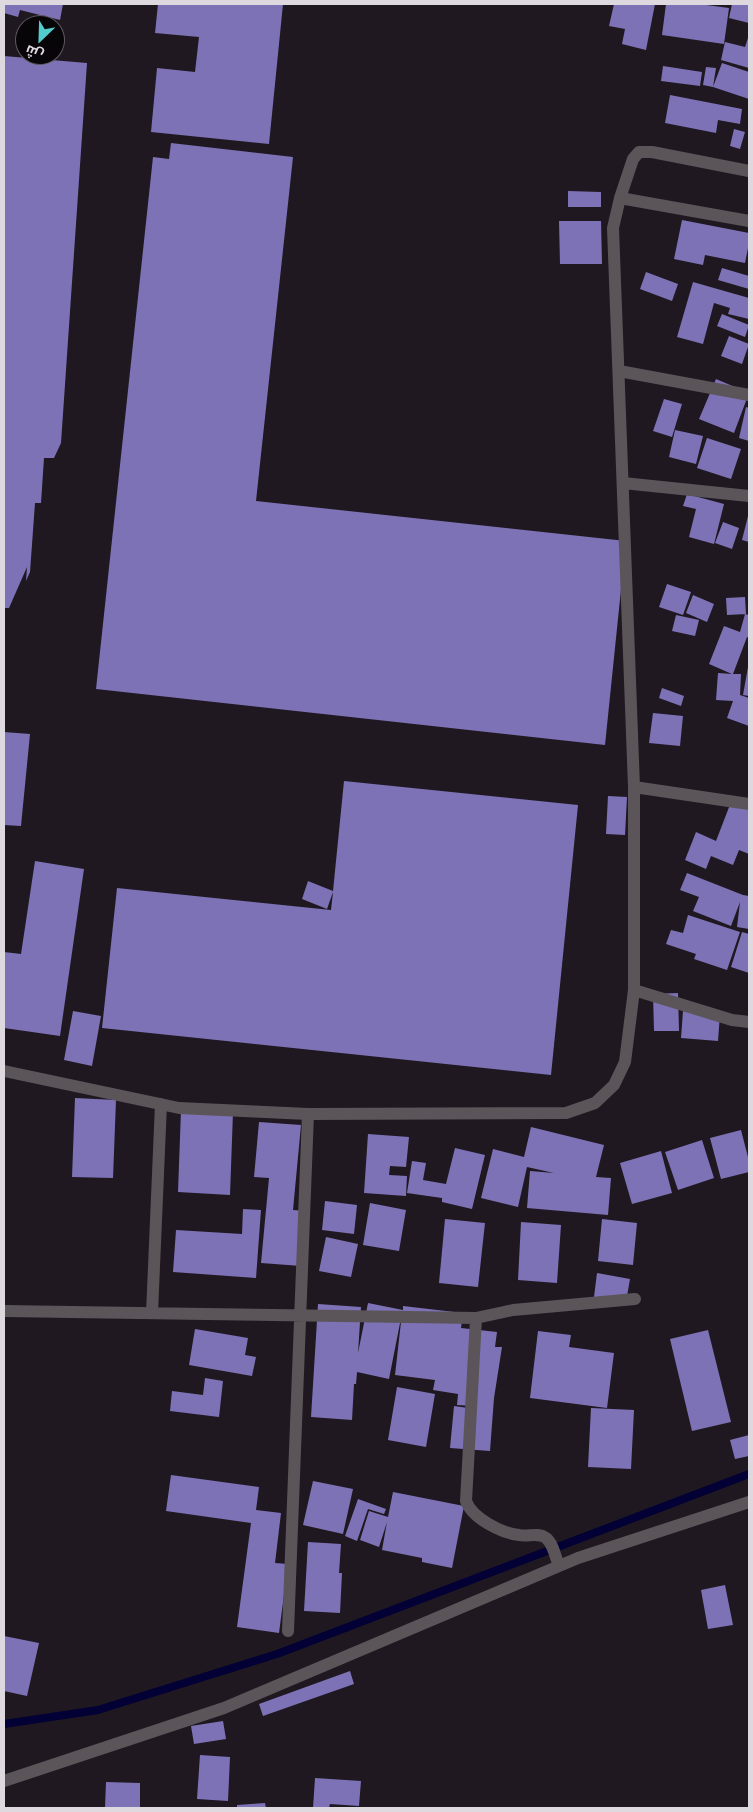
<!DOCTYPE html>
<meta charset="utf-8">
<style>
body{margin:0}
#map{position:relative;width:753px;height:1812px;overflow:hidden;background:#1f1821;font-family:"DM Sans",Cairo,sans-serif}
canvas{display:block}
.frame{position:absolute;inset:0;border:5px solid #ddd9df;pointer-events:none}
.north{position:absolute;left:15px;top:15px;width:50px;height:50px;box-sizing:border-box;background:#070508;border:1px solid #5d5a5e;border-radius:50%;rotate:204deg;font-size:14px;font-weight:700;line-height:20px;text-align:center;color:#ddd9df}
.north::after{content:'';display:block;margin:auto;width:18px;height:22px;background:#52cdcc;clip-path:polygon(50% 0,100% 100%,50% 72%,0 100%)}
</style>
<div id="map">
<canvas width="753" height="1812"></canvas>
<div class="frame"></div>
<div class="north">ش</div>
</div>
<script>
const ctx = document.querySelector('canvas').getContext('2d');
ctx.lineJoin = 'round';
function trace(path, color, width, dash) {
  ctx.strokeStyle = color;
  ctx.lineWidth = width;
  ctx.lineCap = dash ? 'butt' : 'round';
  ctx.setLineDash(dash || []);
  ctx.stroke(path);
}
function fillPath(path, color) {
  ctx.fillStyle = color;
  ctx.fill(path, 'evenodd');
}
const stream = new Path2D(`
 M4,1724L98,1710L277,1654L749,1474`);
const building = new Path2D(`
 M4,4H63L60,20L20,10L18,17L4,13Z
 M158,4H283L269,144L151,132L157,68L195,72L199,37L155,33Z
 M614,4H655L646,50L622,44L625,29L609,26Z
 M666,4H699L729,8L724,44L662,35Z
 M732,4H749V23L729,18Z
 M749,35V68L721,60L725,42L745,47Z
 M4,56L87,63L61,443L54,458H44L41,503H35L30,572L26,581L27,567L9,608H4Z
 M722,63L749,72V99L713,87Z
 M663,66L702,72L700,86L661,81Z
 M706,67L716,68L713,87L703,85Z
 M670,95L742,109L740,124L718,120L716,133L665,123Z
 M734,129L745,132L740,149L730,146Z
 M171,143L293,157L256,501L626,541L605,745L96,689L153,157L169,159Z
 M568,191L601,192V207H568Z
 M682,220L749,233V243L745,263L705,255L703,265L674,259Z
 M559,221H601L602,264H560Z
 M722,268L749,276V289L718,280Z
 M646,272L678,284L672,301L640,289Z
 M693,282L749,298V319L728,314L730,308L714,303L703,344L677,337Z
 M722,314L749,325L745,337L717,326Z
 M729,336L749,344L742,364L721,356Z
 M716,379L749,393L734,433L699,419Z
 M664,399L682,404L672,437L653,431Z
 M746,407L749,408V441L739,438Z
 M675,430L703,436L696,464L669,457Z
 M707,438L741,449L731,479L697,468Z
 M687,494L724,504L714,544L689,537L696,509L683,506Z
 M749,512V542L742,540Z
 M723,522L739,528L732,549L715,543Z
 M667,584L691,592L683,615L659,607Z
 M693,595L714,604L707,622L686,613Z
 M745,597L746,614L727,615L726,598Z
 M745,614L749,615V638L747,637L733,674H741L740,695L749,698V726L727,718L733,701L716,700L718,673L732,674L709,664L724,626L740,632Z
 M676,615L699,620L695,636L672,631Z
 M748,667H749V696L743,695Z
 M662,688L684,696L681,706L659,698Z
 M653,713L683,716L680,746L649,743Z
 M4,732L30,734L21,826L4,825Z
 M344,781L578,805L551,1075L102,1028L117,888L331,910L333,892L327,909L302,899L308,881L333,891Z
 M608,796L627,797L625,835L606,834Z
 M731,802L749,809V854L739,850L733,865L711,856L706,869L685,860L696,832L716,841Z
 M35,861L84,869L60,1036L4,1028V952L21,954Z
 M687,873L743,895L749,896V929L737,927L740,902L731,926L693,911L699,897L680,890Z
 M688,915L740,932L727,970L694,959L696,954L666,944L671,930L683,933Z
 M742,932L749,934V973L731,967Z
 M678,993L679,1031H654L653,994Z
 M73,1011L101,1016L92,1066L64,1060Z
 M683,1011L720,1014L718,1041L681,1038Z
 M75,1098L116,1100L113,1178L72,1177Z
 M181,1110L233,1112L230,1195L178,1192Z
 M259,1122L301,1125L293,1210L306,1211L301,1266L261,1263L269,1178L254,1177Z
 M531,1127L604,1145L596,1177L611,1178L608,1215L527,1208L530,1171L554,1173L527,1167L518,1207L481,1198L493,1149L524,1157Z
 M741,1130L749,1161V1172L721,1179L710,1138Z
 M368,1134L409,1137L406,1167L390,1166L389,1175L407,1176L406,1196L364,1193Z
 M702,1140L714,1178L678,1190L665,1152Z
 M455,1148L485,1155L472,1209L442,1202V1198L407,1193L412,1161L426,1163L423,1180L446,1184Z
 M661,1151L672,1193L632,1204L620,1163Z
 M325,1201L357,1205L354,1234L322,1230Z
 M370,1203L406,1210L399,1251L363,1245Z
 M243,1209L261,1210L256,1278L173,1272L176,1230L242,1234Z
 M445,1219L485,1223L478,1287L439,1283Z
 M602,1219L637,1223L633,1265L598,1261Z
 M521,1222L561,1225L557,1283L518,1280Z
 M326,1237L358,1244L351,1277L319,1271Z
 M597,1273L630,1279L626,1302L594,1297Z
 M368,1303L403,1310V1306L463,1313L461,1328L497,1332L495,1347H502L494,1398L490,1451L450,1448L454,1406L475,1409L474,1406L457,1405L458,1394L433,1390L435,1380L395,1375L402,1313L389,1379L357,1372L356,1384H354L352,1420L311,1417L318,1304L361,1307L358,1353Z
 M195,1329L248,1338L245,1355L256,1357L252,1376L189,1365Z
 M708,1330L731,1422L692,1431L670,1339Z
 M538,1331L571,1335L569,1347L614,1353L607,1408L530,1398Z
 M205,1378L223,1381L219,1417L170,1411L172,1391L203,1395Z
 M397,1387L435,1394L426,1447L388,1440Z
 M591,1408L634,1410L631,1469L588,1467Z
 M749,1435V1456L735,1459L730,1440Z
 M171,1475L259,1487L256,1510L281,1513L275,1563L288,1564L279,1633L237,1627L251,1523L166,1511Z
 M313,1481L353,1489L343,1534L303,1525Z
 M393,1492L464,1506L452,1568L422,1562V1558L382,1550L387,1522L379,1547L360,1540L369,1511L388,1517Z
 M358,1499L386,1509L384,1514L368,1509L357,1541L345,1536Z
 M308,1542L341,1544L339,1573H342L340,1613L304,1611Z
 M725,1585L733,1625L708,1629L701,1590Z
 M4,1636L39,1643L27,1696L4,1691Z
 M350,1671L354,1684L263,1716L259,1704Z
 M223,1721L226,1739L194,1744L191,1726Z
 M200,1755L230,1757L228,1801L197,1799Z
 M315,1778L361,1781L359,1806L330,1804L329,1808H313Z
 M106,1782L140,1783V1808H105Z
 M265,1803L266,1808H237V1805Z`);
const street = new Path2D(`
 M620,198L633,159L639,152H652L749,171
 M619,371L749,395
 M623,483L749,496
 M634,787L749,804
 M634,990L732,1020L749,1022
 M4,1071L179,1108L308,1114L566,1113L595,1103L614,1085L625,1062L634,990V787L613,228L620,198L749,221
 M4,1311L476,1318L513,1310L635,1299
 M152,1313L161,1104
 M476,1318L466,1501C472,1518 501,1533 519,1535C528,1537 538,1532 546,1538C553,1543 556,1559 559,1566
 M288,1631L308,1114
 M4,1781L224,1708L578,1558L749,1502`);
trace(stream, '#020034', 8);
fillPath(building, '#7e72b6');
trace(street, '#5b5559', 12);
</script>
